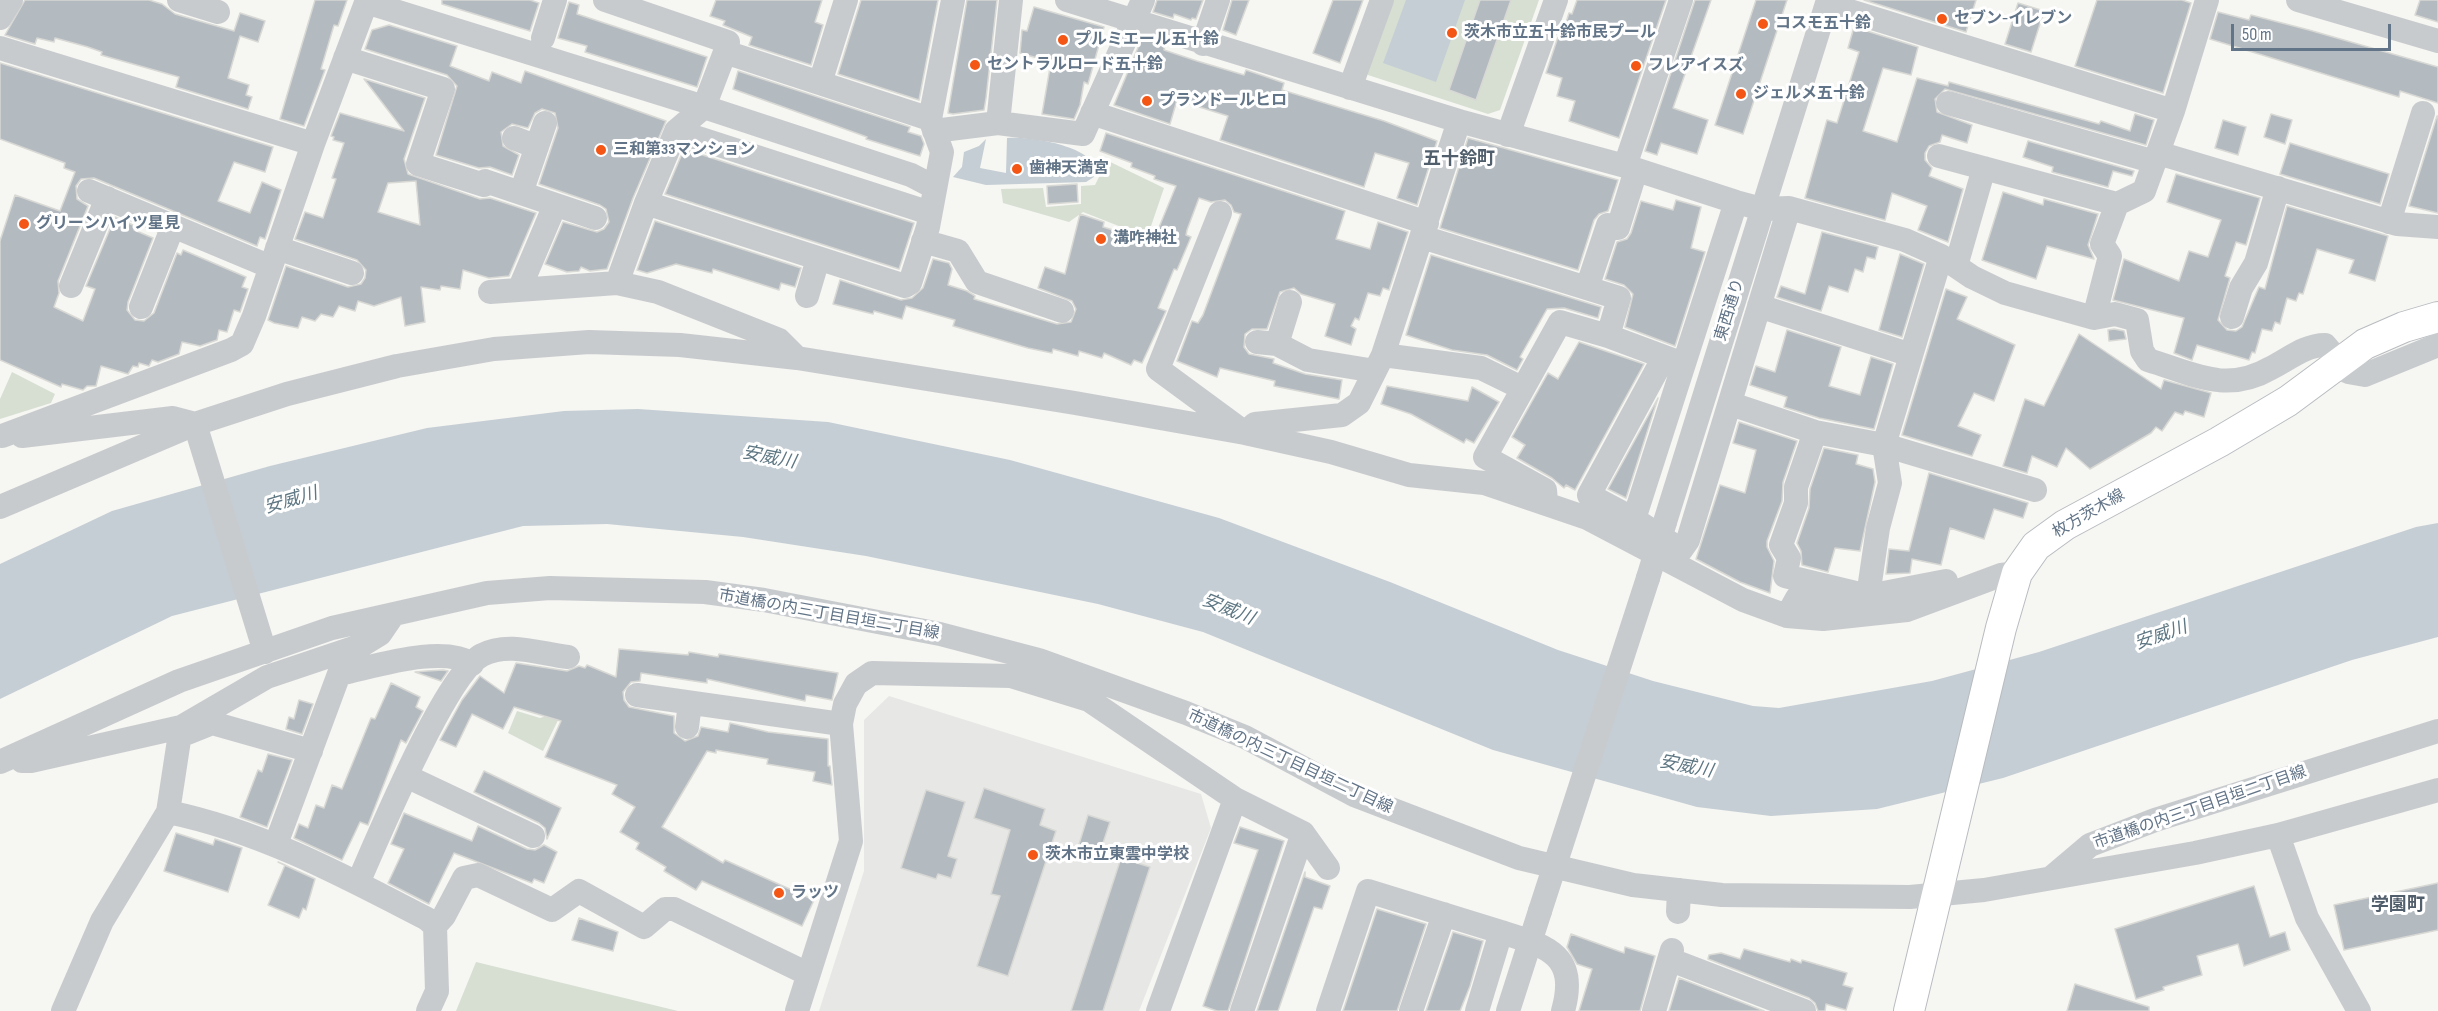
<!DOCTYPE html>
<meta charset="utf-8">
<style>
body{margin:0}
#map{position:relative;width:2438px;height:1011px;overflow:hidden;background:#f6f6f2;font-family:"Sofia Sans Condensed",sans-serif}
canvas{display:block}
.scale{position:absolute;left:2231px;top:24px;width:160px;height:27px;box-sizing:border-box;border:3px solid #627487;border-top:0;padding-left:8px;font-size:18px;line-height:21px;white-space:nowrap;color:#627487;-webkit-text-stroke:4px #fff;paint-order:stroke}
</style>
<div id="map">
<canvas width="2438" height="1011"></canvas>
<div class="scale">50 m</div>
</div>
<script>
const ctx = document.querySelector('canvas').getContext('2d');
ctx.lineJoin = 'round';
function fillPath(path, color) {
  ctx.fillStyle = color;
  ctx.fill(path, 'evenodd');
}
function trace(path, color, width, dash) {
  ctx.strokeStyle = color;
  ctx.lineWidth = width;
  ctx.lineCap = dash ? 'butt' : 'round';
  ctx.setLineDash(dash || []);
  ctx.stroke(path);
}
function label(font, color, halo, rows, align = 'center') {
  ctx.font = font + ' "Sofia Sans Condensed","Noto Sans JP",sans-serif';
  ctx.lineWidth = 6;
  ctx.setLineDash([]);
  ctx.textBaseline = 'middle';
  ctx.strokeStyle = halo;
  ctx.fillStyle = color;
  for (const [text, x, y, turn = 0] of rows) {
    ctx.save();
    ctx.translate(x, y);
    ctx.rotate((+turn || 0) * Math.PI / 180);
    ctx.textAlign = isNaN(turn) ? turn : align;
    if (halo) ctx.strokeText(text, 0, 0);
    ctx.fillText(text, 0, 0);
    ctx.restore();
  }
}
const built = new Path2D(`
 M889,696L1201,794L1211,828L1139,1011H819L864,871V720Z`);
const green = new Path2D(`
 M1387,0H1539L1500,110L1488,114L1368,75L1364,67Z
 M1102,158L1164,188L1121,314L1120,284L1134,232L1083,212L1069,222L1003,203L1001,189L1043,188L1046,207L1081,204V186L1095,185L1103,169Z
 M12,372L55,394L51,403L0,419V399Z
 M563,710L543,751L508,733L517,711L540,718Z
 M476,962L678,1011H456Z`);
const water = new Path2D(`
 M1406,0H1465L1436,82L1383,63Z
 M1007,138C1029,136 1099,146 1097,175L1086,182L986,185L953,177L962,167L964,152L979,146L986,139L980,168L1006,173Z
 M638,409L828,422L1010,460L1219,518L1390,582L1558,650L1653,681L1753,706L1779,708L1932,681L2039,652L2416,527L2438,523V637L2352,660L2003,778L1877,809L1771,816L1697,807L1493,750L1203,632L1098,604L866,556L743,537L607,524L523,526L172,616L0,699V564L112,511L270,466L427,428L564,411Z`);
const building = new Path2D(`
 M25,0H149L162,4L175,14L234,31L240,13L265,21L258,42L240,36L228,78L249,85L246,95L252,97L248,109L176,87L179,77L101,55L102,52L88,47L55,38L54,42L37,38L35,44L5,35Z
 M315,0H347L338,26L334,25L321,69L325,70L304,126L280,119Z
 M442,0H530L539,3L530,31L442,4Z
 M716,0H822L815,22L823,25L811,65L749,45L752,37L723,25L725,21L710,16Z
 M861,0H938L919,100L838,74Z
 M967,0H997L986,98L984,110L953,114L948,113Z
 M1157,0H1203L1196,19L1192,18L1191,20L1174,14L1173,18L1153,12Z
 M1232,0H1249L1236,35L1223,30Z
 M1333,0H1363L1340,63L1313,53Z
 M1480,0H1511L1476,100L1449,90Z
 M1577,0H1666L1619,138L1569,121L1575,101L1557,96L1562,78L1546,73L1558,37L1561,38L1569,13L1572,14Z
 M1695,0H1711L1673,108L1708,120L1697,154L1661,143L1657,155L1645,151Z
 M1756,0H1787L1743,134L1715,125Z
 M1864,0H1976L1966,32Z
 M2097,0H2182L2191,3L2163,93L2075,66Z
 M2420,0H2438V22L2415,15Z
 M569,2L579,5L577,14L707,57L697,87L585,52L587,46L558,38Z
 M2018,3L2044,11L2031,52L2005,44Z
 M1034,7L1104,27L1088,84L1084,82L1080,105L1074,119L1042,114L1051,62L1020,53L1022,30L1027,31Z
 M2218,12L2249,20L2251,15L2309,30L2438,67V103L2400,91L2399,97L2210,39Z
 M389,25L457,46L450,66L489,81L492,72L521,83L525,71L666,121L633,198L607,269L590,271L581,267L579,271L567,272L545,264L563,222L597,232L604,229L609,222L606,209L600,205L539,184L558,128L555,113L542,109L535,113L528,128L512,124L501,132L503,146L519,155L512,175L490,167L479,168L436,155L457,86L447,75L365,49L372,30Z
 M1854,27L1918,47L1911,75L1883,68L1863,131L1897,142L1917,78L1948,86L1949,82L2099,124L2101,121L2130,131L2135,114L2154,120L2146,145L1945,89L1935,99L1937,112L1972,125L1967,143L1942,135L1940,142L1929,146L1925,153V160L1932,168L1929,176L1963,189L1948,242L1918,230L1927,206L1892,193L1885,220L1805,198L1827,120L1837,123L1859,52L1848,48Z
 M1142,38L1165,45L1164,50L1197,61L1244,75L1246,70L1264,76L1284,83L1282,90L1384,121L1437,141L1417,205L1397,198L1409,163L1375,153L1364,187L1220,140L1228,116L1177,100L1170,124L1114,105Z
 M0,63L273,147L265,172L234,162L218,201L250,213L262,182L281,190L265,239L260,237L257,246L94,178L81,179L76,186L77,199L88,206L58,281L59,293L54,307L83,321L95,289L86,286L115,217L135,226L134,230L153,238L128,302L127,310L135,320L144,321L154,313L177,253L181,255L183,250L246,277L242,287L248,289L240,312L234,310L227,332L219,330L217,340L200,346L182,342L179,354L158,362L152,360L149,366L139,363L138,367L133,366L128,374L101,366L96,386H87L83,390L62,384L61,387L0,360V241L15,195L60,211L75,172L64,168L65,163L0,139Z
 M738,71L910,127L908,132L921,136L924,144L920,156L866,139L867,137L831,124L733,89Z
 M364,79L425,98L404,159L408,174L480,199L490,198L536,213L509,276L489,278L463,270L460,289L441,286L440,290L421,287L425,322L405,326L401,297L374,306L358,301L355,311L339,306L333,317L321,314L315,321L302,317L298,328L274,323L268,320L286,266L348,287L361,284L365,278L366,270L357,260L295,239L305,212L323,218L336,179L332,178L344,143L333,140L334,137L331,136L340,113L404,131ZM416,181L420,225L378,212L388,183Z
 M2271,114L2292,120L2285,144L2264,137Z
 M2437,116H2438V213L2409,206Z
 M2223,120L2246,127L2238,155L2215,148Z
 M1106,133L1345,211L1336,239L1370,249L1378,222L1408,232L1389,290L1383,288L1380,296L1368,293L1359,320L1355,318L1351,326L1356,329L1351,345L1325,336L1335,304L1301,294L1294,288L1280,292L1267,329H1252L1245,334L1244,347L1249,354L1274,359L1273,363L1305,374L1342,380L1339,399L1274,386L1275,381L1220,368L1217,377L1177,361L1192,321L1198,323L1203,315L1241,214L1234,212L1231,205L1225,200L1211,202L1199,198L1187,230L1186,235L1191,237L1177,270L1174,269L1158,308L1166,311L1142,363L1134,360L1131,365L1104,353L1102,358L1079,351L1078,356L1053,349L1052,353L1028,348L953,326L955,320L906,306L902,319L874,311L873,314L833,304L840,280L901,300L912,298L923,288L933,259L949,263L952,269L948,285L967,291L975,296L974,299L1057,324L1071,322L1076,309L1072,301L1038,288L1045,267L1065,274L1080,214L1104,222L1103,227L1153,242L1176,186L1154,179L1155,176L1131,167L1132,163L1100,151Z
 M1468,138L1618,180L1608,211L1599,214L1594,220L1578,270L1440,228Z
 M2028,141L2134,171L2132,176L2113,171L2108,187L2052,172L2053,167L2023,157Z
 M2290,143L2389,174L2380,204L2280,174Z
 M684,149L914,223L899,269L665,194Z
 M2176,174L2260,198L2246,245L2236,242L2225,276L2230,278L2218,320L2227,330L2236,331L2242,327L2259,287L2265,289L2287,206L2388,236L2375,281L2349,273L2354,260L2317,249L2303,294L2299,293L2296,301L2287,298L2280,324L2275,322L2272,331L2262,329L2255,353L2252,352L2249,360L2197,345L2192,360L2174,353L2184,318L2113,300L2124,259L2179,281L2189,251L2208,257L2221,220L2167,202Z
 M1077,184L1078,202L1048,204L1047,186Z
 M2003,192L2043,205L2044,199L2098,214L2088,245L2094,259L2047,246L2036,279L1982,260Z
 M1676,200L1701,207L1691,248L1705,252L1675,346L1625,327L1633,294L1624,285L1605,279L1617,242L1627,239L1631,233L1641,201L1673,210Z
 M655,221L801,268L795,287L781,283L779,290L713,269L712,273L676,264L647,273L637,270Z
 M1822,232L1878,247L1875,259L1867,257L1863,272L1855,269L1848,292L1829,286L1821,311L1777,297L1781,286L1805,294Z
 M1900,254L1924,264L1902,337L1879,330Z
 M1431,255L1601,307L1598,318L1564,308L1547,309L1520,357L1523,359L1517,370L1487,355L1452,350L1406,335Z
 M1946,289L1967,297L1957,319L2015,345L1994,401L1974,393L1958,426L1981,435L1972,456L1902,435Z
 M2114,329L2124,331L2126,339L2109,341L2108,330Z
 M1787,330L1841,347L1829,386L1860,395L1871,357L1893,364L1874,429L1819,418L1784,407L1787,397L1750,385L1756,366L1775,372Z
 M2079,334L2161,389L2164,380L2211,393L2204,417L2185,411L2183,415L2175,412L2162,431L2156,427L2151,433L2090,469L2066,448L2057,467L2032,456L2027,473L2003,466L2025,399L2044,406Z
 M1579,342L1644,364L1575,490L1566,485L1564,488L1552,478L1517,458L1525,445L1512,437L1548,373L1558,379Z
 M1387,386L1468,401L1472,387L1499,402L1474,443L1466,439L1464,443L1411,414L1381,404Z
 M1658,398L1626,498L1608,489Z
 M1739,422L1797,441L1783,482L1782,501L1767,541V547L1774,561L1770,593L1740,582L1696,559L1720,485L1745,493L1756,450L1733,443Z
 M1824,448L1858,455L1856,464L1873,469L1875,482L1860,551L1835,548L1828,572L1802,565L1801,551L1797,543L1809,508L1810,489Z
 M1929,473L2028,503L2023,518L1994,509L1984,539L1950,528L1941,565L1912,559L1910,573L1886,574L1889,549L1909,551Z
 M619,649L688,655L689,652L718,657L719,654L838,673L832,700L806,695L805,701L707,679V683L641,673L640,681L631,682L623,692L624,700L629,707L674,716V733L685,741L698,736L701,727L728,732L730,723L768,732L828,739V766H830L832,785L813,781L815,772L767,764L768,759L716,750V753L707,751L662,827L723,863L725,860L814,900L802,926L702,881L696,890L664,871L666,867L636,849L639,843L620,832L635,807L612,794L617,785L545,757L561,721L514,707L503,729L472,714L456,747L440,740L462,700L480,676L504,693L516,663L567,671L579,666L585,668L587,665L616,677Z
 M427,671L443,670L448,671L441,681L415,672Z
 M391,683L420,697L416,707L423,711L406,743L401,740L368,825L360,822L342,860L294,838L299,824L308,828L316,805L324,808L332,785L342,789L371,718L375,719Z
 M299,700L313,704L302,734L286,729L289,717L294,719Z
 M268,754L292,760L267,827L240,817L258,770L262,772Z
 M484,771L561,808L547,839L545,828L539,823L474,792Z
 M984,788L1045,809L1040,825L1056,831L1008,976L977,966L1000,896L991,894L1010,830L974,818Z
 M926,790L965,802L948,856L957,859L951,878L938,874L936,879L901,868Z
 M404,813L472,841L478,826L527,849L535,850L544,845L557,852L544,883L534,879L532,883L454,853L429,904L388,883L404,849L391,844Z
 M1088,815L1110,822L1097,861L1076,854Z
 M1240,827L1284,841L1228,1011H1217L1203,1006L1258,850L1234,843Z
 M176,833L213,845L215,839L242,848L228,892L164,871Z
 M1121,858L1150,867L1103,1011H1071Z
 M278,862L315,879L306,910L303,908L299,918L268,905L285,865Z
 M1305,872V877L1330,886L1322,909L1314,907L1278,1011H1257Z
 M2438,883V930L2344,950L2334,905Z
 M2254,886L2270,937L2285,932L2290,950L2244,966L2238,944L2197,956L2202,975L2163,987L2164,990L2136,999L2115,929Z
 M1377,909L1426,924L1397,1011H1343Z
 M579,918L618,932L613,951L572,940Z
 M1453,932L1483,941L1470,986L1460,1011H1426Z
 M1571,934L1624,953L1625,947L1655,956L1640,1011H1579L1592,969L1577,964L1567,947Z
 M1744,949L1790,962L1791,959L1801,963L1802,960L1847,973L1843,985L1853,988L1846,1010L1826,1004L1825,1011H1818L1815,1003L1809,998L1708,959L1709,955L1721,953L1740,959Z
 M1679,978L1764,1011H1669Z
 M2075,984L2149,1007V1011H2067Z`);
const minor = new Path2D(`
 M179,0L218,12
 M605,0L728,42L725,52L930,119L953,0
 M1011,0L998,123L1083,134L1143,0
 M1067,0L1459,121L1625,166L1736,202L1762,209L1789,208L1905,240L1941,256L1972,277L2005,293L2094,318L2115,314L2137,320L2142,351L2148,360C2194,374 2226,394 2271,368C2289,359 2305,345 2325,345L2348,372L2365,375L2438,345
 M2298,0L2438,41
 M366,2L704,107L911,175L934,187
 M1827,4L2173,111
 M0,18L11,0
 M543,38L555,0
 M1203,44L1218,0
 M0,48L313,144L367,0
 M725,52L704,107L676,131L646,203L617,283L658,292L779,340L797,358
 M345,58L443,89L418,164L484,185L485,181L595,218
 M820,83L846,0
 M1350,88L1382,0
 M1948,103L2155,162
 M1092,113L1427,223
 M676,131L930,213
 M934,131L998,123
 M1508,135L1556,0
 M514,138L537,147
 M2158,153L2397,224L2438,227
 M1939,156L2117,204
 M1625,166L1681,0
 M89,191L271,267
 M521,193L545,123
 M646,203L905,286L910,283L928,227L942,152L930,119
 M1220,213L1158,369L1245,433L1255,424L1342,415L1359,403L1383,355L1459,121
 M2389,222L2423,113
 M1422,237L1619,298L1608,336L1678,362
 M923,241L958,251L977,282L1062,311
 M277,248L352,273
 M1956,266L1984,168
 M71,286L107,198
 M1587,288L1608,225L1618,228L1636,170
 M519,290L555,205
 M490,292L617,283
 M807,296L818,259
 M1759,306L1911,355
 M141,307L173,226
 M2232,317L2241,288L2256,263L2278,188
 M2094,318L2110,256L2102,244L2117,204L2144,191L2173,111L2207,0
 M1257,342L1277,344L1308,360L1375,371
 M1277,344L1290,302
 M1383,355L1481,368L1522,388
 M1664,357L1589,495L1634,519L1681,550L1688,540L1789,208
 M1731,404L1815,432L1884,445L2035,490
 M195,424L265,652
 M1815,432L1796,487V503L1781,545L1789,558L1785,576L1868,596L1946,581
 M2,436L231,350L242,344L254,316L313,144
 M22,436L173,418L192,423
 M1546,502L1545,490L1485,457L1560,322L1608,336
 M0,507L195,424L287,394L397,366L494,349L589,342L680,345L797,358L1075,403L1245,433L1331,452L1409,475L1484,483L1587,518L1743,600L1787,616L1823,619L1907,610L2001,575L2017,573
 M1665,522L1828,0
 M1626,532L1634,519L1736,202
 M1787,616L1797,598L1832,600L1868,596L1878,528L1890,483L1884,445L1941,256
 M637,695L841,724
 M687,727L690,703
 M187,733L212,723L311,751
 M22,761H31L181,727L267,677L362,645L380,634L393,615
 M0,762L179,681L332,628L487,593L550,588L705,592L764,600L940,634L1039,660L1186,713L1245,737L1354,795L1519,858L1633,885L1722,895L1910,897L1984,890L2195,853L2278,835L2438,790
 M406,776L533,836
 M168,812C261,831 344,876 427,919L435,926
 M1303,833L1328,868
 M2278,835L2307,918L2359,1011
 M276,844L339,674C374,667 442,644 472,664
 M2051,878L2090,845L2155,820L2438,731
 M358,883C377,840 446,673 482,655C508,641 541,654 568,657
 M1540,911L1648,578
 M1678,912L1679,890
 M1501,932C1546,946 1579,954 1563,1011
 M1671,960L1804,1011
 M63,1011L102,921L168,812L181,727
 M428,1011L437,991L435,926L444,916L464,878L478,875L552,910L579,891L644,927L665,909H674L808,974
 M797,1011L851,841L841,724L845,704L856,684L872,673L1011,676L1089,700L1235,799L1303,833L1242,1011
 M1158,1011L1235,799
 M1328,1011L1368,891L1501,932L1477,1011
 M1411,1011L1444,914
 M1654,1011L1672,950`);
const major = new Path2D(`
 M1909,1011L2001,628L2017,573L2036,546L2065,525L2219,442L2288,401L2365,344L2404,327L2438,317`);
const minorBridge = new Path2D(`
 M1648,578L1665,522
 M1508,1011L1540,911`);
const markers = [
 [1942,19,6,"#f45615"],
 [1763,24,6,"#f45615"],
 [1452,33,6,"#f45615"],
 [1063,40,6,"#f45615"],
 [975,65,6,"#f45615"],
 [1636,66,6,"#f45615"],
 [1741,94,6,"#f45615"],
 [1147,101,6,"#f45615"],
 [601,150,6,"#f45615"],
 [1017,169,6,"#f45615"],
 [24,224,6,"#f45615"],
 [1101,239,6,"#f45615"],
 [1033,855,6,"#f45615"],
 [779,893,6,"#f45615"]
];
const poiNames = [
 ["セブン-イレブン",1954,19],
 ["コスモ五十鈴",1775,24],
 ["茨木市立五十鈴市民プール",1464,33],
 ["プルミエール五十鈴",1075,40],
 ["セントラルロード五十鈴",987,65],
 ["フレアイスズ",1648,66],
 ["ジェルメ五十鈴",1753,94],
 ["プランドールヒロ",1159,101],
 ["三和第33マンション",613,150],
 ["歯神天満宮",1029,169],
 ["グリーンハイツ星見",36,224],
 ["溝咋神社",1113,239],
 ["茨木市立東雲中学校",1045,855],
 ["ラッツ",791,893]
];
const streetNames = [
 ["東西通り",1730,310,-73],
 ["枚方茨木線",2089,514,-30],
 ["市道橋の内三丁目目垣二丁目線",829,615,10],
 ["市道橋の内三丁目目垣二丁目線",1290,762,25],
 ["市道橋の内三丁目目垣二丁目線",2200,808,-19]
];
const neighbourhoodNames = [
 ["五十鈴町",1459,159],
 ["学園町",2398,905]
];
const waterNames = [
 ["安威川",769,458,11],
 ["安威川",291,501,-16],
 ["安威川",1228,610,22],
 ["安威川",2161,636,-19],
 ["安威川",1686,767,11]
];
fillPath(built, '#e7e8e6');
fillPath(green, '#d7dfd3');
fillPath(water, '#c5ced4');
fillPath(building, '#b3bac0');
trace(building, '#d8d8d5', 1.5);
trace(major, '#b8bcc0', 32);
trace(minor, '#c8cbce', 24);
trace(major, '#fff', 30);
trace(minorBridge, '#c8cbce', 24);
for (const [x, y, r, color] of markers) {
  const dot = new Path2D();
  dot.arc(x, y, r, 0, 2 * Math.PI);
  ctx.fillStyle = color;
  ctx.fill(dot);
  trace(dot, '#fff', 2);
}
label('bold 16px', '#627487', '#fff', poiNames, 'left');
label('16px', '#627487', '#fff', streetNames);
label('bold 18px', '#515e6b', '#fff', neighbourhoodNames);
label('italic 18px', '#5e7783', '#fff', waterNames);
</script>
